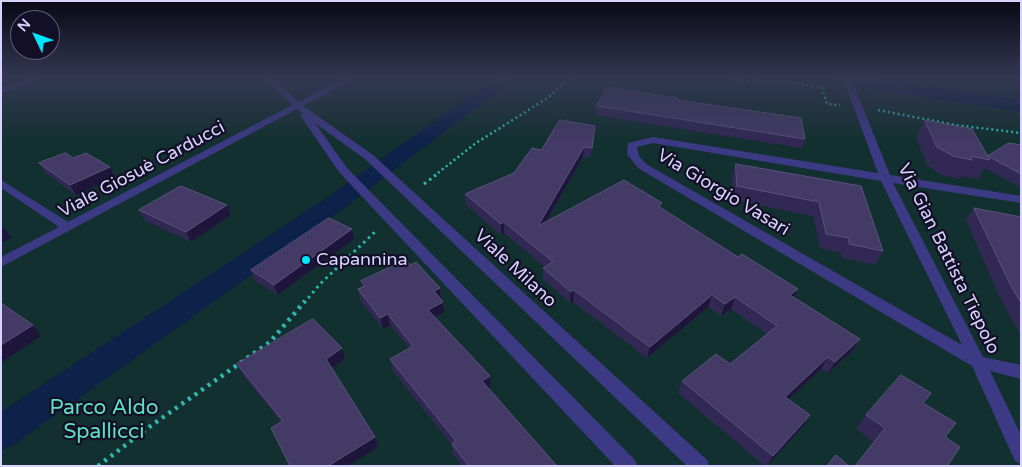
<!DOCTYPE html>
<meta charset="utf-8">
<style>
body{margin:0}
#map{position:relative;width:1022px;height:467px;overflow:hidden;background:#130f26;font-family:"Varela Round",sans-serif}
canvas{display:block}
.frame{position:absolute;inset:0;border:2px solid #d9d4ff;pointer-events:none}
.north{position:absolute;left:10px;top:10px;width:50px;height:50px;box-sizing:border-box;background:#130f26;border:1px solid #625e7d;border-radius:50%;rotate:312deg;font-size:14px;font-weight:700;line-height:20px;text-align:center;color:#d9d4ff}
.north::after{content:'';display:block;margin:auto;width:18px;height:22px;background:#00e5ff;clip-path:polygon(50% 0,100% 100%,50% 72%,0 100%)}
</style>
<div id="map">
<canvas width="1022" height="467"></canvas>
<div class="frame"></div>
<div class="north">N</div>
</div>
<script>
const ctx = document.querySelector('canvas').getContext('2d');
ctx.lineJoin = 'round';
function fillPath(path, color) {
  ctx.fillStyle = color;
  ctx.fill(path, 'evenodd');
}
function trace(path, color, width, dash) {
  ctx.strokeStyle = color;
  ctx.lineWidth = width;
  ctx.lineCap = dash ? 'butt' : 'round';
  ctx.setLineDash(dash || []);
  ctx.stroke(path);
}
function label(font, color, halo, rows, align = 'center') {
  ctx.font = font + ' "Varela Round",sans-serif';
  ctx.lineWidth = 4.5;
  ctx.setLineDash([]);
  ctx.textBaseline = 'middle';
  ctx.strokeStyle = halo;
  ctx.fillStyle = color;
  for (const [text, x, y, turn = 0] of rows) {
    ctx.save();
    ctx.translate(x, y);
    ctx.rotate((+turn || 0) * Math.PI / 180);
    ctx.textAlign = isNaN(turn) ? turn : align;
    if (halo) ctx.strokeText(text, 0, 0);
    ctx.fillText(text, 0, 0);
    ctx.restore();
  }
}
const green = new Path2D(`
 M1,78H1021V466H1Z`);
const canal = new Path2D(`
 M495,78H515L343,209L14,445L1,450V412L325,199Z
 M826,78H873L1021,100V112L834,83L828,82Z`);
const pathFar2 = new Path2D(`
 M727,78L745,81H783L822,88L827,104L840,105
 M878,110L956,125L1021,133
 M434,176L476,143L546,99L571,78`);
const pathFar1 = new Path2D(`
 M424,184L436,175
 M304,303L320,284L377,230`);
const path = new Path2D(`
 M98,466L152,425L270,342L305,301`);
const minor = new Path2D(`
 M26,78H39L1,94V88Z
 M344,78H355L1,267V257L59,227L1,188V180L68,222Z
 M843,78H851L890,175L1021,196V203L893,183L983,357L1021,365V379L990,371L1021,435V464L1015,461L972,366L638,168L627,154L628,143L653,137L878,173ZM653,143L881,181L962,345L646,164L639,156L637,147Z`);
const tertiary = new Path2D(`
 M262,78H272L302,105L373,155L707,460L709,466H687L365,159L315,123L347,168L635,460L637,466H615L339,172L300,115L302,113Z`);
const wall = new Path2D(`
 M677,100L805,139L801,148L596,115L597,106Z
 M925,120L988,156L1021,145V188L985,168L978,179L962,176L960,179L942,175L927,165L916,138Z
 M594,136L590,158L583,157L546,222L662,203L661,208L738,257L798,289L794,297L860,339L853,350L828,373L821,369L789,399L803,426L767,466H765L678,393L682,381L730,364L767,334L731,309L721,316L708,307L647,358L573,302L570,303L543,279V268L545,267L504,233L501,235L466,205L465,194L514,173L541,150Z
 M73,158L115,177L76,195L46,173L39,163Z
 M736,164L861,186L883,251L875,265L842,258L841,253L820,248L813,216L733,200L732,177Z
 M227,205L231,215L191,242L144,220L139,210Z
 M974,208L1021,217V336L999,296L966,220Z
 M354,239L278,295L255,281L251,270Z
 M411,265L440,288L441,299L443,302L444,312L435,317L491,386L488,388L557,466H462L453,454L452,445L392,370L390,359L409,348L390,325L383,329L360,300L358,289L362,287L361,281Z
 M345,359L331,368L375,437L378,447L281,422L243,375L237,364Z
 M923,403L945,437L948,465L874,442L856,429L866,415Z`);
const shadedWall = new Path2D(`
 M584,147L583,157L537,237L538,226Z
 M110,167L115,177L76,195L70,185Z
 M227,205L231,215L191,242L186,232Z
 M504,222V233L501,235V224Z
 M4,228L12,238L1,243V229Z
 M352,229L354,239L278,295L274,285Z
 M440,288L441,299L435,302L434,291Z
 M798,289L793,300L790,295Z
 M574,290L573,302L570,303L571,292Z
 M712,295L708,307L647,358L650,347Z
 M735,297L731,309L721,316L725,304Z
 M443,302L444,312L429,320L428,310Z
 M388,314L390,325L383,329L380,318Z
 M33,325L41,336L2,362L1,345Z
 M860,339L853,350L828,373L835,362Z
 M342,348L345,359L329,369L326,359Z
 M828,357L821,369L779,408L785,397Z
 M490,376L491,386L483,392L482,381Z
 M810,415L803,426L767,466L773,456Z
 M375,437L378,447L348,466H328Z`);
const building = new Path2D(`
 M607,87L677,98V100L801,118L805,139L597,106Z
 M560,120L595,126L592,148L584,147L538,226L624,180L662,203L658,206L738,257L742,254L798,289L790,295L860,339L835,362L828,357L785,397L810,415L773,456L682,381L716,354L730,364L777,326L735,297L725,304L712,295L650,347L574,290L571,292L543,268L553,262L504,222L501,224L465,194L514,173L532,148L541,150Z
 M925,120L972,129L990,160L971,156L972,160L953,156L937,147Z
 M1009,143L1021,145V174L988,156Z
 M66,153L73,158L86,153L110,167L70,185L39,163Z
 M736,164L861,186L883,251L849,244V238L826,234L819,202L737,186Z
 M181,186L227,205L186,232L139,210Z
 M974,208L1021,217V303L1010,284Z
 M329,218L352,229L274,285L251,270Z
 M406,260L411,265L416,262L440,288L434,291L443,302L428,310L490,376L482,381L557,466H469L452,444L456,441L390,359L413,346L388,314L380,318L358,289L365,286L361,281Z
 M1,303L33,325L1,345Z
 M313,319L342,348L326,359L375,437L328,466H290L271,428L283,421L237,364Z
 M901,375L931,393L923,403L956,423L945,437L960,447L948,465L949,466H855L885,428L866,415Z
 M836,455L849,466H827Z`);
const markers = [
 [306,260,5,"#00e5ff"]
];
const streetNames = [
 ["Viale Giosuè Carducci",142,170,-28],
 ["Via Giorgio Vasari",723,193,31],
 ["Via Gian Battista Tiepolo",948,259,64],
 ["Viale Milano",515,269,43]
];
const poiNames = [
 ["Capannina",316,260]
];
const nearParknames = [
 ["Parco Aldo",104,408],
 ["Spallicci",104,432]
];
fillPath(green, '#12302f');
fillPath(canal, '#0c2248');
trace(pathFar2, '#2fb8b0', 2.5, [2, 3]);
trace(pathFar1, '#2fb8b0', 3, [2.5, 4]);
trace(path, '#2fb8b0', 4.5, [3, 5]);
fillPath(minor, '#3d3a85');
fillPath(tertiary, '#3d3a85');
fillPath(wall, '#312854');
fillPath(shadedWall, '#1d163a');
fillPath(building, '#433a66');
trace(building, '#5a527e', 1);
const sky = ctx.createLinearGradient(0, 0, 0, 144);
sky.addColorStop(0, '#0a0815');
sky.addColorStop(0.54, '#333752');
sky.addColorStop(1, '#33375200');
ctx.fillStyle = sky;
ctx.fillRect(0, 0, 1022, 144);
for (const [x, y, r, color] of markers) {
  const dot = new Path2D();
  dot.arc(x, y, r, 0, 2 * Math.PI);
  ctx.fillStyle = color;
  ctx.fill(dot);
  trace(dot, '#130f26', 2);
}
label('18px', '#d9d4ff', '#130f26', streetNames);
label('18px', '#d9d4ff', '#130f26', poiNames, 'left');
label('21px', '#5fe0c0', '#130f26', nearParknames);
</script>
